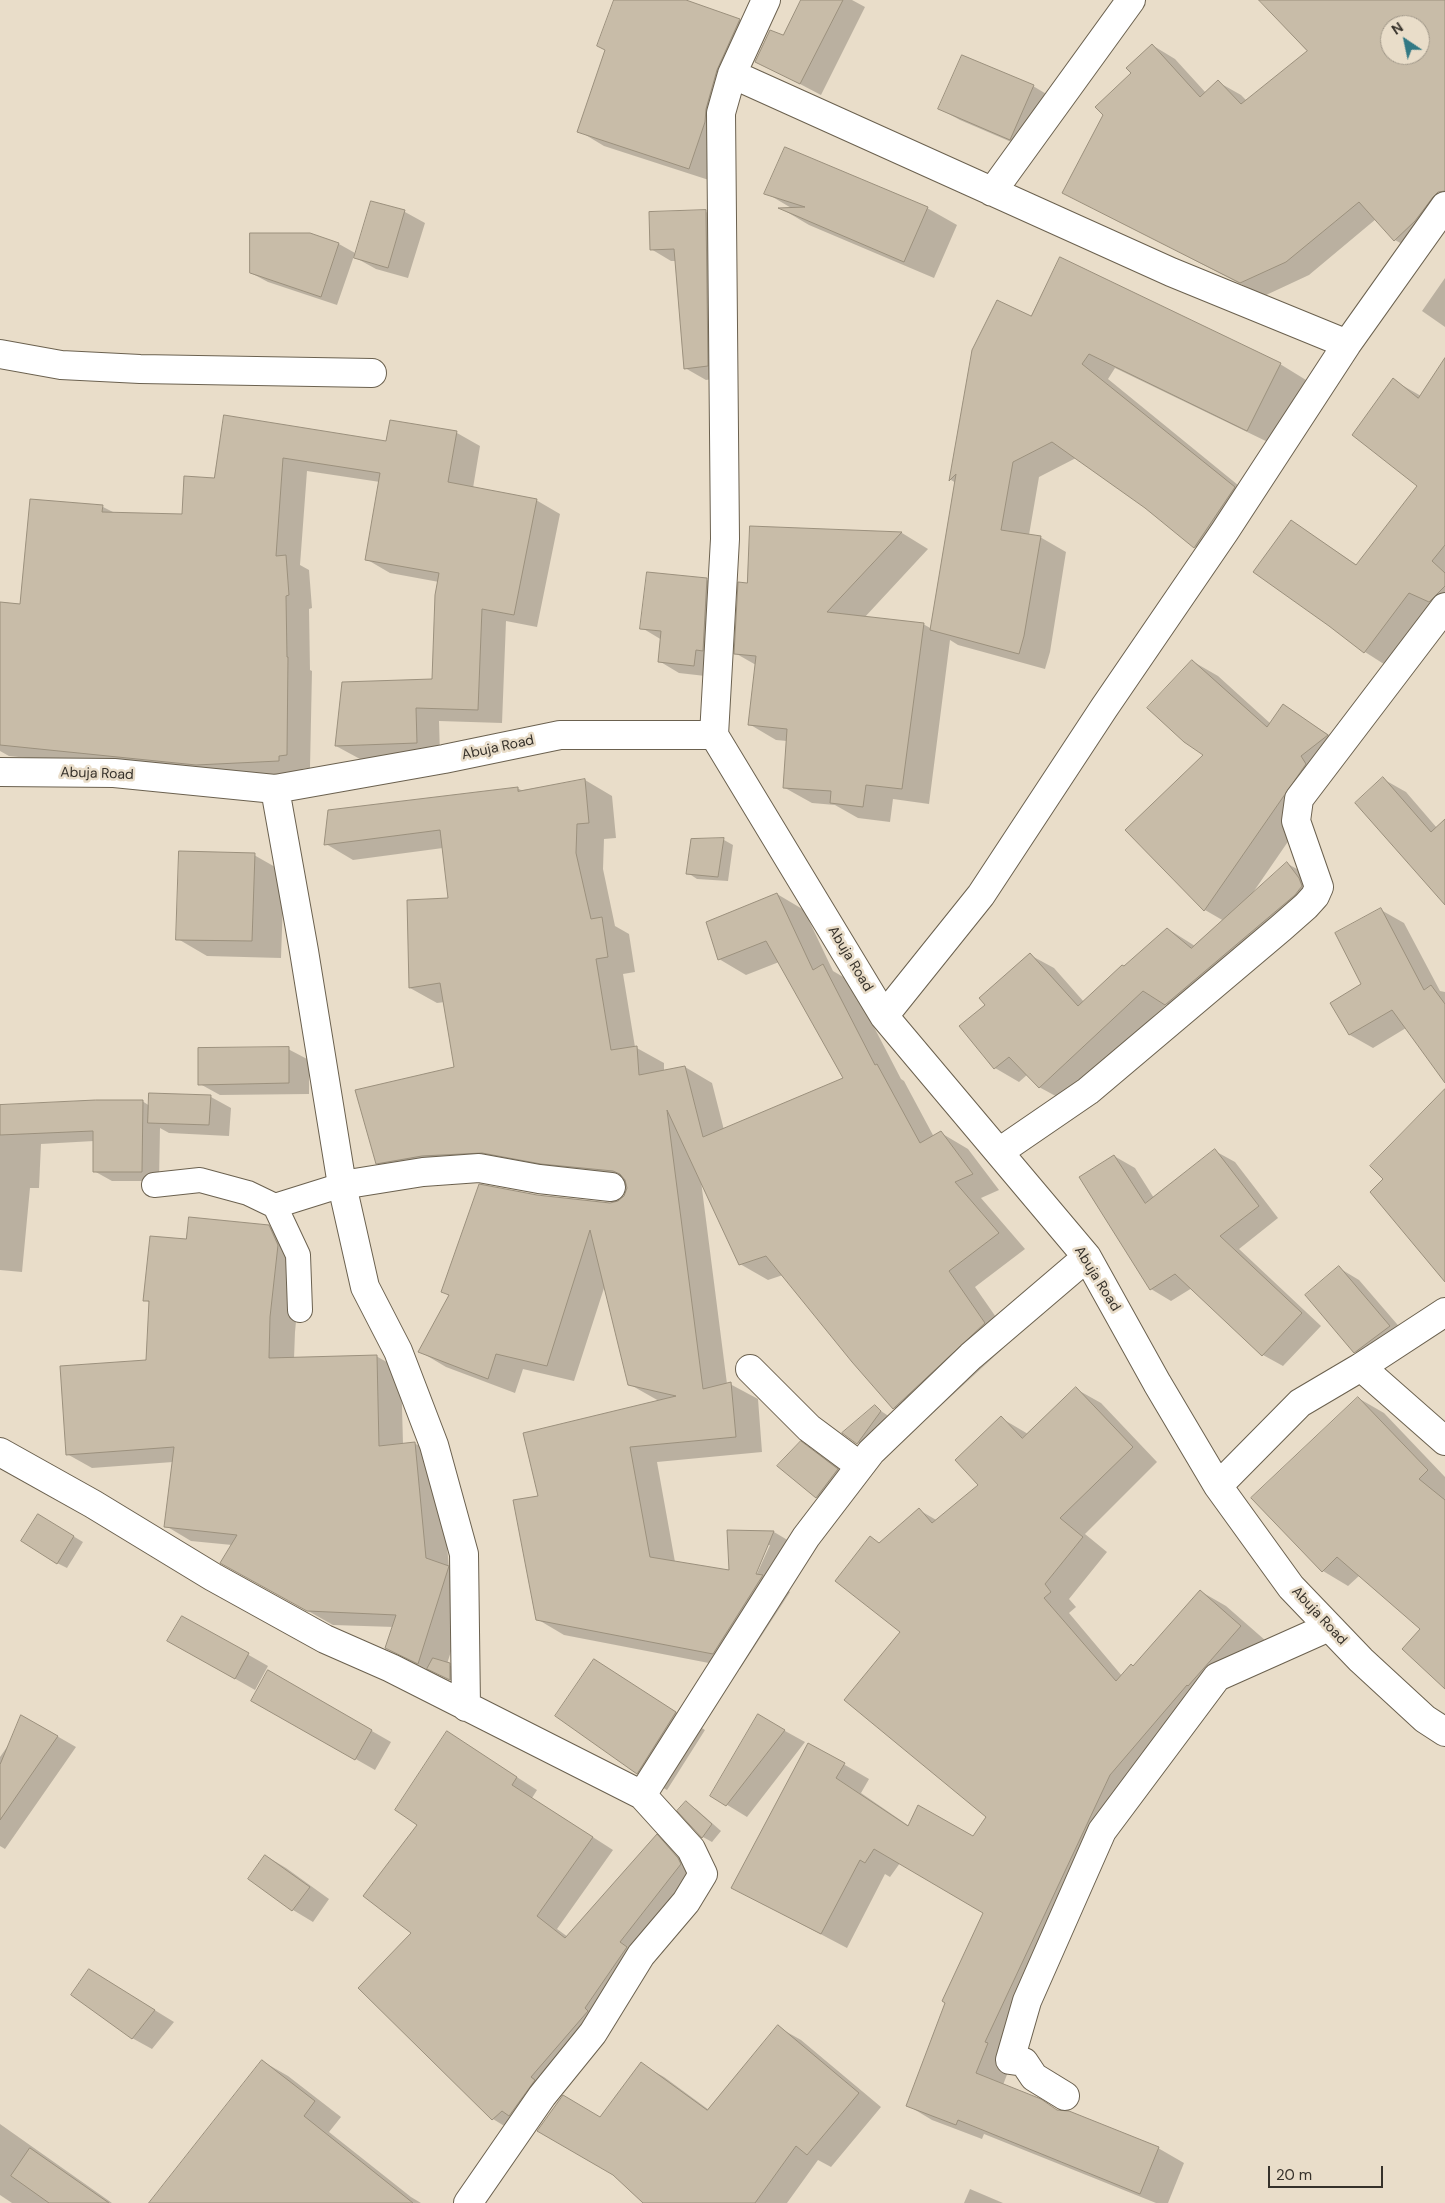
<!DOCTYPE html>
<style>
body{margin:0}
#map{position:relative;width:1445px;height:2203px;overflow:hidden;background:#e9ddc9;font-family:"DM Sans",sans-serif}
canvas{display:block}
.north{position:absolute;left:1380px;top:15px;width:50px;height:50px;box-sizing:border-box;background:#e9ddc9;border:1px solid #a19889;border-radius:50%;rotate:326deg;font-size:14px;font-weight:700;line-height:20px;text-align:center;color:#36312a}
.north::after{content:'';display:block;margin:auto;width:18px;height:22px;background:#327984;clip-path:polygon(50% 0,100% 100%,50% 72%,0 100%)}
.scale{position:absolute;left:1268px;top:2166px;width:115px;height:22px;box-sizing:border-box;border:2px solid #36312a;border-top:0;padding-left:6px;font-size:15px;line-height:18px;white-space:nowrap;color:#36312a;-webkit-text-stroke:4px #e9ddc9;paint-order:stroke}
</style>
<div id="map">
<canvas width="1445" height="2203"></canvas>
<div class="north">N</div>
<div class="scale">20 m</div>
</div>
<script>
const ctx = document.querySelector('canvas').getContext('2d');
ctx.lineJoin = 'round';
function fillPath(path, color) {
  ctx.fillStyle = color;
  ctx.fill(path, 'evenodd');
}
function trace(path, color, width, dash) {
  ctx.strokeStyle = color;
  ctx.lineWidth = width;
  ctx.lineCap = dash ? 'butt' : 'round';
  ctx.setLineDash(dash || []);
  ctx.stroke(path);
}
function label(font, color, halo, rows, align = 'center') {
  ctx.font = font + ' "DM Sans",sans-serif';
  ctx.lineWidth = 5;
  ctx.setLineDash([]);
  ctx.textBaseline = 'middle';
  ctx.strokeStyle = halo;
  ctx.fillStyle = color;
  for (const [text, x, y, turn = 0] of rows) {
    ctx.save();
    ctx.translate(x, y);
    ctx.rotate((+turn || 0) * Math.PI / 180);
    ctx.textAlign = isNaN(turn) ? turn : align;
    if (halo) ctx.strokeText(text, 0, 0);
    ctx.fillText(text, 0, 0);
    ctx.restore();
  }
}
const shadow = new Path2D(`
 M615,0H683L739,20L765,35L742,84L715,182L604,146L579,131L606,50Z
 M802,0H852L865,7L821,95L756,61L784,36Z
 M1260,0H1445V195L1433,188L1432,190L1445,197L1418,253L1395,240L1376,219L1309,275L1264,296L1064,193L1133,73L1152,45L1175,59L1206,93L1218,82L1241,95L1247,101L1309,51ZM1390,25H1420V55H1390Z
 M963,56L1033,86L1053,98L1030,150L960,120L940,109Z
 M766,193L927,208L957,225L934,278L809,225L782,209H793Z
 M372,203L405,212L425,223L408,278L376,269L356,258Z
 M706,212L726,223L727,377L706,380L685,368L676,261H671L651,249Z
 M339,244L355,253L337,305L268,282L251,273Z
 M1445,278V327L1422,311Z
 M1032,318L1280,364L1306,380L1274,445L1115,368L1108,379L1260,503L1221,562L1195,547L1146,507L1076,458L1039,477L1029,535L1040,537L1066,552L1050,652L1045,669L958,645L950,640L929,804L893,799L890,822L858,818L835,805L812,803L785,788L787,741L776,740L749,724L756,665L735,653L748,584L751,527L902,533L928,549L864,618L923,624L932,629L956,483L951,480L973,350Z
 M1445,361V611L1387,666L1365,652L1330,625L1291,521L1357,565L1418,486L1393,380L1421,396Z
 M225,417L387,442L391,422L457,433L480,446L473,488L536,500L560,514L537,627L506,621L502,723L439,721L440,756L360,759L336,746L433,680L439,582L390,573L366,559L380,482L307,471L300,565L309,570L312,608L309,609L310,670L312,671L310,768L302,769V774L221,778L9,756L0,751V611L21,605L103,507L115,513L183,516L215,480Z
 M707,580L727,591L714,677L679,673L659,661L662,640L642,628Z
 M1192,661L1218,676L1271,724L1283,706L1353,750L1327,771L1331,779L1252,894L1288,864L1311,877L1323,893L1190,1018L1167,1004L1063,1100L1039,1087L1028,1074L1019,1082L995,1068L961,1026L987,1005L1030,955L1054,968L1084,1002L1168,929L1195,946L1224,921L1205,910L1127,830L1205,755Z
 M1383,779L1406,792L1437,828L1445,821V903Z
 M585,780L612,796L616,838L604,839L603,869L615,926L629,934L635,972L623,974L635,1047L664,1063V1071L685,1067L712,1083L724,1130L845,1079L779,962L746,975L719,959L777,894L804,910L833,971L850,981L901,1079L904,1081L934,1137L941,1133L968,1149L999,1190L981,1198L1025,1249L975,1287L1012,1340L921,1424L894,1408L783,1275L768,1280L740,1264L701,1181L727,1384H730L758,1399L762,1452L657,1462L675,1562L731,1571L728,1531L774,1532L801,1548L783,1588L790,1592L740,1669L564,1635L537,1619L540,1497L659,1401L629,1384L605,1285L574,1381L523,1369L515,1393L446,1367L419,1351L450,1296L442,1291L537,1196L610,1204L618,1202L624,1197L627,1185L570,1179H404L377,1163L456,1068L445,1002L437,1003L410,988L449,899L443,848L353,860L326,844L517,788L523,791ZM767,1545H770L755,1578L753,1577Z
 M724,840L733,845L728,881L697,879L688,873Z
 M254,855L284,872L281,958L207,956L178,939Z
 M1381,910L1404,923L1440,991L1445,992V1081L1406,1028L1373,1048L1350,1035L1332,1004L1362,984Z
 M288,1049L309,1060V1094L220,1095L200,1084Z
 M211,1097L231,1108L229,1136L169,1133L160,1128L159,1181H112L94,1171V1141L41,1144L39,1188H30L22,1272L0,1270V1106L142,1101L150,1106Z
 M1215,1151L1235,1162L1278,1218L1239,1249L1321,1326L1283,1366L1263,1355L1192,1288L1171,1301L1151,1289L1114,1156L1135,1168L1154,1198Z
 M268,1226L293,1241L302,1260L295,1332L294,1359L376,1356L401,1370L403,1444L414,1443L439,1457L449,1568L473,1581L447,1664L459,1670V1684L412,1662L387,1648L394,1627L333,1625L246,1576L232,1545L191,1541L166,1526L173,1462L92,1468L67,1454L147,1361L151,1303L145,1300L188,1241Z
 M1339,1268L1359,1280L1409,1338L1375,1363L1355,1352Z
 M1076,1389L1101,1403L1157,1462L1085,1534L1107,1552L1069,1599L1076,1607L1069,1613L1122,1676L1134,1667L1200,1591L1226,1606L1266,1641L1136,1790L1013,2059L1003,2085L1058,2111L1068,2112L1158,2148L1184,2163L1168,2203H1156L984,2134L982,2139L932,2120L907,2105L985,1913L900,1863L890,1877L885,1874L847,1948L733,1888L809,1744L869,1779L861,1793L909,1826L973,1838L987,1817L902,1632L870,1538L880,1544L919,1510L938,1521L980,1485L1001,1418L1028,1434Z
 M1358,1398L1384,1413L1445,1477V1686L1422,1629L1360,1575L1348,1586L1323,1571Z
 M875,1407L890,1417L867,1449L844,1433Z
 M801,1443L821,1455L857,1482L837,1509L817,1497L779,1466Z
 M38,1515L83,1542L67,1568L57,1563Z
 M182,1617L268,1666L255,1690L188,1652Z
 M594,1661L705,1730L667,1790L637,1773Z
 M269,1672L391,1742L375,1770L252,1700Z
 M22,1716L76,1747L5,1849L0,1846V1757L12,1740Z
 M758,1716L805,1742L747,1817L711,1795Z
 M448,1733L537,1790L532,1798L613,1850L557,1929L568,1937L657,1836L678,1848L699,1871L514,2132L493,2119L434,2060L413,1932L418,1824Z
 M686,1803L696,1809L721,1831L712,1842L703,1837Z
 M266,1856L286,1868L329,1899L313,1922L293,1910L250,1879Z
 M109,1982L174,2022L152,2049L132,2038Z
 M778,2027L801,2040L881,2107L831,2167L818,2160L787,2203H645L600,2118L641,2064L664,2077L709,2110Z
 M262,2061L288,2076L341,2117L329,2132L411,2197L421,2203H194Z
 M0,2124L112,2203H12L0,2195Z
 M970,2189L1003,2203H964Z`);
const building = new Path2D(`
 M614,0H686L740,19L717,70L706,109L705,122L689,169L577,132L605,50L597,46Z
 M801,0H843L800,84L755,62L770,30L783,35Z
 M1259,0H1445V191L1438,192L1433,197L1415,221L1394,241L1359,202L1286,262L1240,283L1062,193L1103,115L1095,107L1131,73L1126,68L1152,44L1200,97L1218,80L1241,104L1307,51ZM1390,25H1420V55H1390Z
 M962,55L1034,85L1010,140L938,109Z
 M785,147L928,207L904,262L778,208L805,207L764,194Z
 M371,201L405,210L388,268L354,258Z
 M706,210L708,366L684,369L674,249L650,250L649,212Z
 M250,233H310L339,243L321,297L250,273Z
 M1060,257L1281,363L1247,431L1089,354L1082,364L1235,487L1194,548L1145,508L1052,442L1013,462L1001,530L1041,536L1024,636L1019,654L930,630L956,474L949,481L972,350L997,300L1031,316Z
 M1445,358V545L1432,561L1445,573V586L1429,602L1409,593L1364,653L1329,626L1253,572L1291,520L1356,565L1417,486L1352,435L1393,378L1418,398Z
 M224,415L386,441L390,420L457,431L448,482L537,499L514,615L482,609L478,710L416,708L417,743L335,746L342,682L432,679L435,595L439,573L365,560L380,473L283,458L276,556L286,555L289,595L286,596L287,657H288L287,755L279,756V761L196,765L0,745V602L20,604L30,499L103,505L102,512L182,514L184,476L214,478Z
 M750,526L902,532L827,612L924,623L902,789L866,785L863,807L830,803L831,791L783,788L787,729L748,725L756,656L734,654L738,582L747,583Z
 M647,572L707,578L703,651L696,650L694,666L658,662L661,631L640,629Z
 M1192,660L1267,727L1283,704L1328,735L1301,756L1306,764L1204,911L1125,830L1203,755L1184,742L1147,708Z
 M1383,777L1431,832L1445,819V905L1355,803Z
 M585,779L589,823L577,824L576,853L591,919L602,917L608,957L596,959L611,1050L637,1046L639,1075L685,1066L703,1137L843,1078L766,941L718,960L706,922L777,893L813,970L823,964L875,1065L877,1064L920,1143L941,1131L973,1174L955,1182L999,1233L949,1271L985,1323L893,1409L852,1362L766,1256L739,1265L667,1110L703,1389L731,1382L736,1437L630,1447L650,1557L729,1570L727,1530L774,1531L756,1574L763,1575L713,1654L536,1620L513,1500L538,1496L523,1433L676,1396L628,1385L590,1230L547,1366L496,1354L488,1379L418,1352L449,1295L441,1292L479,1184L537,1195L610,1203L618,1201L624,1196L627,1188L625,1180L620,1174L613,1171L541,1164L482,1153L422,1156L376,1164L355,1090L454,1067L440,983L409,988L407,900L448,898L440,830L324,845L328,810L518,787V791Z
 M724,838L718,877L686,874L691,839Z
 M179,851L255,853L252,941L176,940Z
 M1287,862L1299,878L1302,886L1295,895L1165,1005L1143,991L1039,1088L1009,1057L994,1069L959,1026L985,1005L979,998L1030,953L1078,1006L1122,965L1124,966L1167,928L1191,948Z
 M1381,908L1424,990L1431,985L1445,1004V1083L1392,1010L1349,1035L1330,1003L1361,984L1335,933Z
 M289,1047V1083L198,1085V1048Z
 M1445,1089V1282L1370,1192L1383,1179L1370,1166Z
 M149,1093L211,1095L209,1125L148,1123Z
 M96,1100H143L142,1172H93V1131L0,1135V1105Z
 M1215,1149L1259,1206L1220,1236L1302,1313L1262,1356L1175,1274L1150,1290L1079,1177L1114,1155L1145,1203Z
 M189,1217L269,1225L278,1245L270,1317L269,1358L377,1355L379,1446L415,1442L426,1558L449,1566L418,1664L385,1648L396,1615L307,1611L220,1563L237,1535L164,1527L174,1447L66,1455L60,1366L146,1360L149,1301H143L150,1236L186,1239Z
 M1339,1266L1390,1326L1354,1353L1305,1295Z
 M1076,1387L1133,1447L1060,1518L1083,1537L1045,1584L1051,1592L1044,1598L1116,1681L1131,1664L1133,1666L1200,1590L1241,1626L1188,1686L1187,1685L1110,1775L985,2042L988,2043L976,2073L1041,2099L1057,2110L1069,2111L1159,2147L1140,2194L958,2120L956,2125L906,2106L945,2003L942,2001L983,1913L874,1849L865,1863L860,1860L821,1934L731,1888L808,1743L845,1763L836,1778L908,1826L918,1805L973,1836L986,1817L844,1700L900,1632L835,1581L870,1536L879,1543L919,1508L932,1523L978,1485L955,1460L1001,1416L1022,1438Z
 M1358,1397L1428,1470L1419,1479L1445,1500V1689L1402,1649L1420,1629L1337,1557L1322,1572L1251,1498Z
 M875,1405L881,1411L857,1444L842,1433Z
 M801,1441L838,1469L816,1498L777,1466Z
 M38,1514L74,1536L57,1564L21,1541Z
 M182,1616L249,1653L235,1679L167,1641Z
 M433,1658L450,1663V1680L427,1669Z
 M594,1659L676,1712L637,1774L555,1716Z
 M268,1670L372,1730L355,1760L251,1701Z
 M758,1714L785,1730L726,1806L710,1796Z
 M21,1715L58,1736L0,1820V1765Z
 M447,1731L517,1777L512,1785L593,1837L537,1916L565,1938L657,1834L678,1858L681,1864L620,1942L627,1947L585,2008L588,2011L531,2077L535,2080L509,2116L502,2111L492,2120L358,1988L411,1933L363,1896L417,1825L395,1810Z
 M686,1801L712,1824L702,1838L677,1811Z
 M265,1855L310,1887L292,1911L248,1879Z
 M89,1969L155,2010L132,2039L71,1995Z
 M778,2025L859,2093L807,2155L796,2146L755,2203H643L613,2175L537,2131L563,2095L600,2117L641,2062L707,2110Z
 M262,2060L315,2101L304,2116L413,2203H149Z
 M30,2148L109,2203H49L11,2176Z`);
const lane = new Path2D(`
 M154,1185L200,1180L248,1193L275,1206L298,1255L300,1310
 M275,1206L342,1185`);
const street = new Path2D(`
 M732,74L1171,272L1347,344
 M992,192L1131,0
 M0,354L61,365L140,369L372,373
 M714,735L884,1016L1087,1257L1157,1383L1218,1486L1291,1587L1361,1660L1425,1719L1445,1732
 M714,735L725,539L721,113L732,74L766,0
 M0,772L114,773L275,789L444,759L560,735H714
 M275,789L304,951L342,1185L365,1287L398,1351L434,1445L464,1554L466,1707
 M884,1016L981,895L1104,708L1225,531L1347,344L1445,206
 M999,1152L1088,1091L1281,928L1306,906L1315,896L1319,887L1296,821L1299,799L1445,607
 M342,1185L423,1172L479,1168L539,1179L611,1187
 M1361,1367L1445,1441
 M750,1369L809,1428L860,1466
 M0,1452L93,1504L213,1577L325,1639L391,1668L642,1795L691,1849L703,1874L686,1902L641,1955L593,2033L542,2096L468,2203
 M1218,1486L1300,1403L1361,1367L1445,1312
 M642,1795L806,1537L871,1452L971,1356L1087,1257
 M1065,2096L1034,2077L1024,2062L1010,2060L1027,2001L1102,1831L1217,1677L1329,1627`);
const streetNames = [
 ["Abuja Road",498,748,-12],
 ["Abuja Road",97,774,2],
 ["Abuja Road",850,959,59],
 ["Abuja Road",1097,1279,58],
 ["Abuja Road",1319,1616,47]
];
fillPath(shadow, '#0003');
fillPath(building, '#c8bca8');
trace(building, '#9b907d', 1);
trace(lane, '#6b614f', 26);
trace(street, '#6b614f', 30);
trace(lane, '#fff', 24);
trace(street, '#fff', 28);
label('14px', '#36312a', '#e9ddc9', streetNames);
</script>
